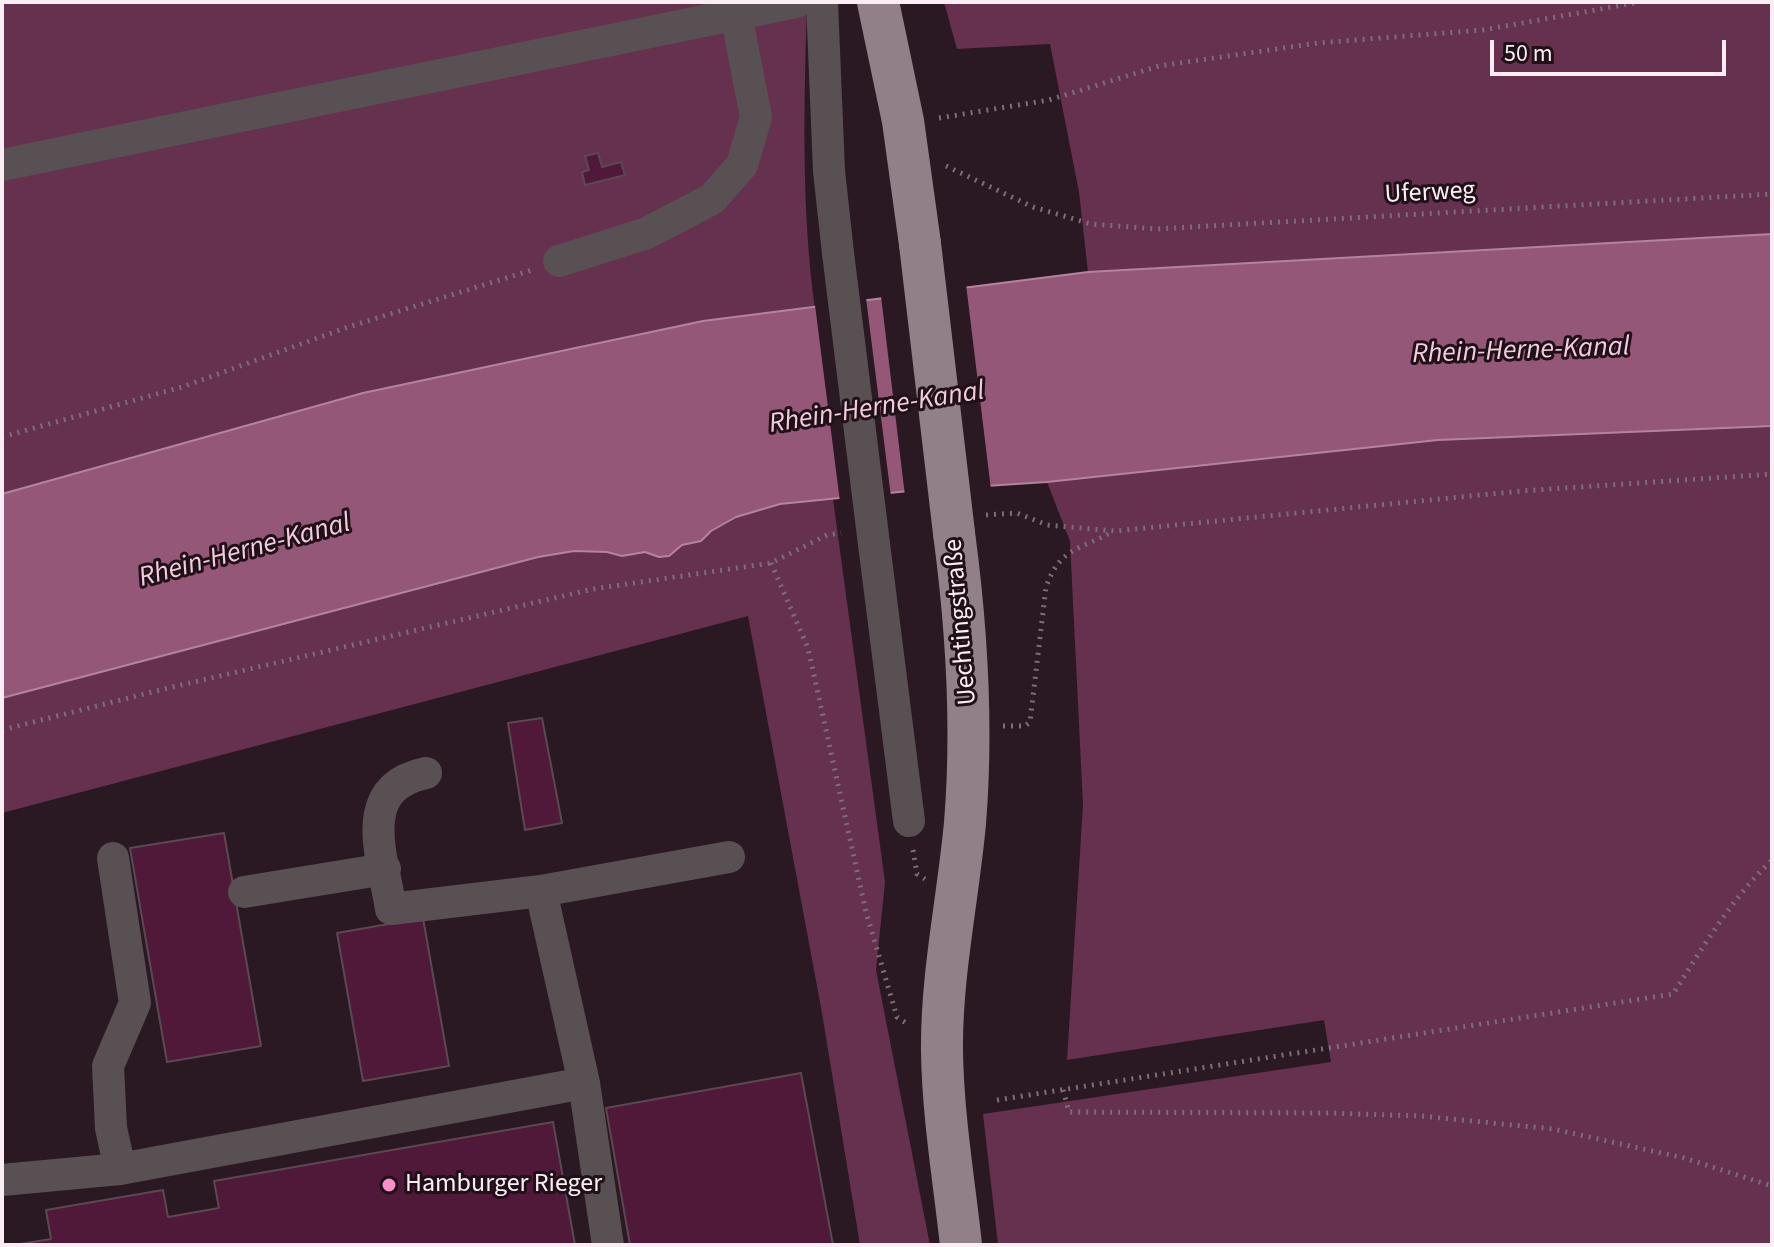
<!DOCTYPE html>
<meta charset="utf-8">
<style>
body{margin:0}
#map{position:relative;width:1774px;height:1247px;overflow:hidden;background:#2a1922;font-family:"Source Sans 3",sans-serif}
canvas{display:block}
.frame{position:absolute;inset:0;border:4px solid #faeef4;pointer-events:none}
.scale{position:absolute;left:1490px;top:40px;width:236px;height:36px;box-sizing:border-box;border:4px solid #faeef4;border-top:0;padding-left:10px;font-size:24px;line-height:28px;white-space:nowrap;color:#faeef4;-webkit-text-stroke:6px #201018;paint-order:stroke}
</style>
<div id="map">
<canvas width="1774" height="1247"></canvas>
<div class="frame"></div>
<div class="scale">50 m</div>
</div>
<script>
const ctx = document.querySelector('canvas').getContext('2d');
ctx.lineJoin = 'round';
function fillPath(path, color) {
  ctx.fillStyle = color;
  ctx.fill(path, 'evenodd');
}
function trace(path, color, width, dash) {
  ctx.strokeStyle = color;
  ctx.lineWidth = width;
  ctx.lineCap = dash ? 'butt' : 'round';
  ctx.setLineDash(dash || []);
  ctx.stroke(path);
}
function label(font, color, halo, rows, align = 'center') {
  ctx.font = font + ' "Source Sans 3",sans-serif';
  ctx.lineWidth = 6;
  ctx.setLineDash([]);
  ctx.textBaseline = 'middle';
  ctx.strokeStyle = halo;
  ctx.fillStyle = color;
  for (const [text, x, y, turn = 0] of rows) {
    ctx.save();
    ctx.translate(x, y);
    ctx.rotate((+turn || 0) * Math.PI / 180);
    ctx.textAlign = isNaN(turn) ? turn : align;
    if (halo) ctx.strokeText(text, 0, 0);
    ctx.fillText(text, 0, 0);
    ctx.restore();
  }
}
const green = new Path2D(`
 M2,2H807C804,105 801,207 815,309L703,321L363,393L2,494Z
 M944,2H1772V234L1088,272L1079,192L1050,44L957,49Z
 M1772,426V1245H998L983,1114L1331,1062L1324,1020L1067,1060L1083,805L1070,541L1047,482L1438,440Z
 M833,499L885,882L876,970L930,1245H860L822,1013L748,616L2,813V698L538,557L574,551L607,552L622,556L645,552L659,557L669,556L682,545L701,541L711,531L737,517L780,504Z`);
const water = new Path2D(`
 M1772,234V426L1438,440L1047,482L909,491L780,504L736,517L711,531L701,541L682,545L669,556L659,557L645,552L622,556L607,552L574,551L538,557L2,698V494L363,393L703,321L1088,272Z`);
const pier = new Path2D(`
 M966,284L991,490L905,496L881,296Z
 M866,298L891,497L840,502L815,305Z`);
const building = new Path2D(`
 M598,153L602,167L621,162L625,175L585,185L582,172L589,170L585,156Z
 M542,718L562,823L525,830L508,723Z
 M224,833L261,1046L167,1062L130,848Z
 M423,918L449,1066L363,1081L337,933Z
 M801,1073L833,1245H630L606,1108Z
 M553,1122L575,1245H14L51,1239L46,1210L163,1190L168,1217L219,1208L214,1181Z`);
const path = new Path2D(`
 M939,118L1049,100L1159,66L1318,43L1483,30L1640,2
 M946,166L1033,207L1091,224L1157,229L1772,194
 M2,437L182,387L348,327L532,270
 M986,515L1017,513L1047,525L1115,531L1521,491L1772,474
 M771,563L808,648L866,912L897,1017L906,1023
 M1003,726H1025L1030,722L1046,587C1060,547 1080,550 1114,531
 M2,730L164,689L593,589L771,563L827,535L841,533
 M913,850L917,874L925,879
 M1063,1090L1069,1112L1332,1113L1421,1116L1553,1129L1684,1158L1772,1186
 M997,1100L1673,994C1703,947 1732,898 1772,860`);
const minor = new Path2D(`
 M822,2L829,171L838,253
 M2,165L796,2
 M559,261L647,233L712,199L742,165L756,117L736,14
 M874,544L909,821
 M426,773C354,788 383,857 391,909L541,891L584,1083
 M113,858L135,1003L108,1066L111,1128L120,1169
 M541,891L729,857
 M244,892L385,869
 M2,1180L120,1169L584,1083L608,1245`);
const major = new Path2D(`
 M878,2L903,121L920,244
 M954,533C967,630 973,725 965,823C958,899 941,976 942,1052C943,1116 954,1181 961,1245`);
const minorBridge = new Path2D(`
 M838,253L874,544`);
const majorBridge = new Path2D(`
 M920,244L954,533`);
const markers = [
 [389,1185,8,"#fa8fc8"]
];
const streetNames = [
 ["Uferweg",1430,194,-3],
 ["Uechtingstraße",962,622,-95]
];
const poiNames = [
 ["Hamburger Rieger",405,1185]
];
const waterNames = [
 ["Rhein-Herne-Kanal",1521,352,-2],
 ["Rhein-Herne-Kanal",877,409,-9],
 ["Rhein-Herne-Kanal",245,552,-15]
];
fillPath(green, '#65314e');
fillPath(water, '#955777');
trace(water, '#b3849c', 2);
fillPath(pier, '#2a1922');
fillPath(building, '#501839');
trace(building, '#5b4851', 2);
trace(path, '#7d6e76', 5, [2, 6]);
trace(minor, '#595054', 32);
trace(major, '#928089', 42);
trace(minorBridge, '#595054', 32);
trace(majorBridge, '#928089', 42);
for (const [x, y, r, color] of markers) {
  const dot = new Path2D();
  dot.arc(x, y, r, 0, 2 * Math.PI);
  ctx.fillStyle = color;
  ctx.fill(dot);
  trace(dot, '#201018', 3);
}
label('26px', '#faeef4', '#201018', streetNames);
label('26px', '#faeef4', '#201018', poiNames, 'left');
label('italic 28px', '#f3cddf', '#201018', waterNames);
</script>
